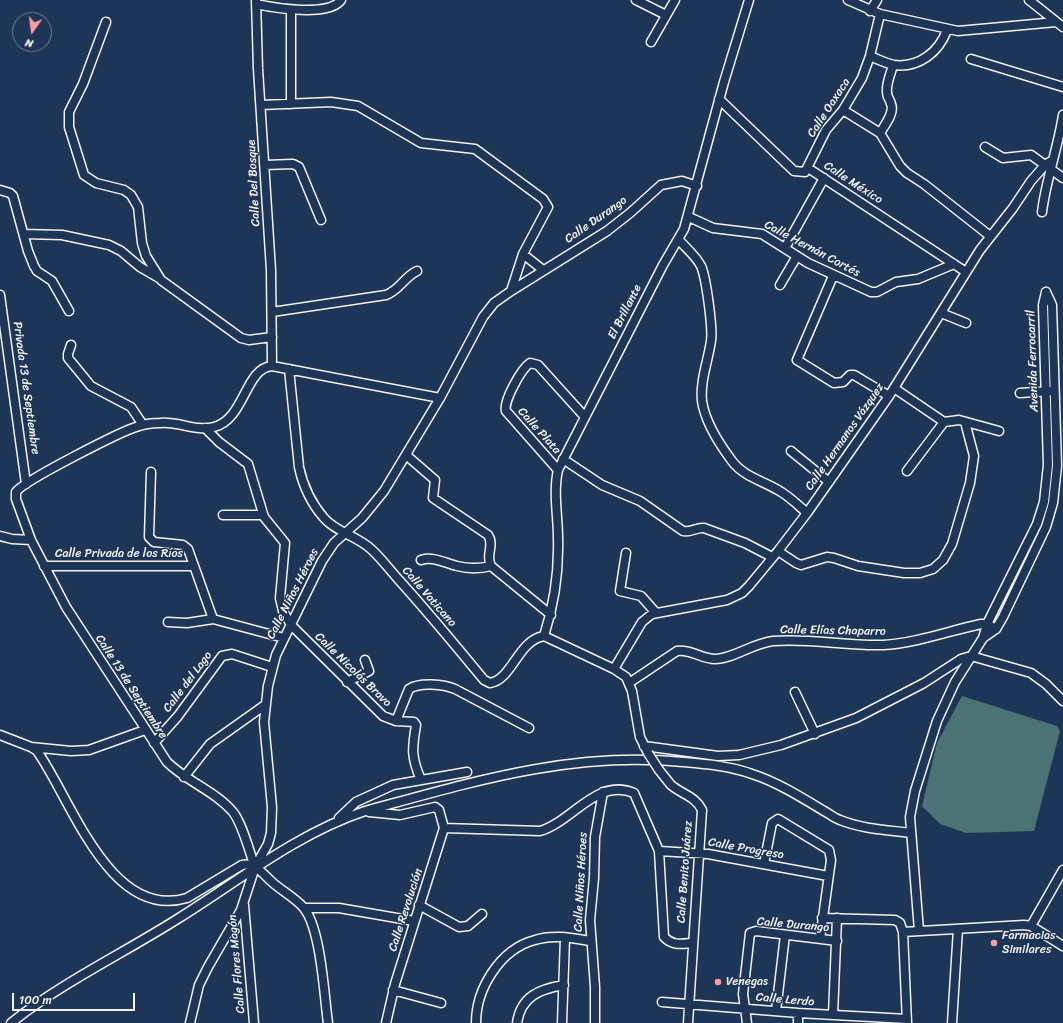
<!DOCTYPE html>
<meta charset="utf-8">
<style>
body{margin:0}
#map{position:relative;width:1063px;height:1023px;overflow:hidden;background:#1d3557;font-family:Sriracha,sans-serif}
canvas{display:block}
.north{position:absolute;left:12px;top:12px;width:40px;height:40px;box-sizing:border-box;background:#1d3557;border:1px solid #738091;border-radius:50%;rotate:194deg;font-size:11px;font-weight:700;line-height:16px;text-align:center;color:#f4f1e8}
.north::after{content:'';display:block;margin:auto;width:14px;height:18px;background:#ff9aa2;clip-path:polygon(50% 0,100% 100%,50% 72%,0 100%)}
.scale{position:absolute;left:12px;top:993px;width:123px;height:18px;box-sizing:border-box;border:2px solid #f4f1e8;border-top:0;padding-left:5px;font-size:12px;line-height:14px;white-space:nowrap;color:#f4f1e8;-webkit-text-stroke:3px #1d3557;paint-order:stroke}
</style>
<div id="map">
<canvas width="1063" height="1023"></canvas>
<div class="north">N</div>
<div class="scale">100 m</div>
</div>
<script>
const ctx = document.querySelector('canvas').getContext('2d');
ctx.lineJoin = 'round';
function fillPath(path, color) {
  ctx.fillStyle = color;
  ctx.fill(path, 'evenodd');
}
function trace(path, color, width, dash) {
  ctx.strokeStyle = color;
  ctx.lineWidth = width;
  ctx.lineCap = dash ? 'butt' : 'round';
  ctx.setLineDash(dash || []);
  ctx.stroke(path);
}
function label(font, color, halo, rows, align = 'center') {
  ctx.font = font + ' Sriracha,sans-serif';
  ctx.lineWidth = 3;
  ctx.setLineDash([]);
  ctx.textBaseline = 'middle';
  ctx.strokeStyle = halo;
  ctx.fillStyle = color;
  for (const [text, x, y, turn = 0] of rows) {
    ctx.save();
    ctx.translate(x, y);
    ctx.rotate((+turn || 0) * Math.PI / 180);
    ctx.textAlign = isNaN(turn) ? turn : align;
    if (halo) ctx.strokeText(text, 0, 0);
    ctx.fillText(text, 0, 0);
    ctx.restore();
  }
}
const green = new Path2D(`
 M962,696L1057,726L1060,731L1034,831L966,833L940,824L922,806L937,743Z`);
const minor = new Path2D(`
 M256,0L258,69L271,270L272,366
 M636,0L666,15
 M848,0L880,14L958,31L1056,22
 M1029,0L1063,27
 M256,4C274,8 329,17 341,0
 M870,11L877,0
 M106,22L83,84L69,112V127L84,175L96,183L124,190L131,195L138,207L142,243L146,256L161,280L241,338L249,340L272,337
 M651,42L675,0
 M870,56C877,59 885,63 894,65C919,68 939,52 947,30
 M971,59L1063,87
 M719,99L794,171L805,172L826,130L843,110L862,78L870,56L880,14
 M291,104V11
 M261,105L331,102L358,106L421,143L475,149L543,199L548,207L523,254L511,291
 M843,110L880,133L900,166L907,173L924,184L990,236
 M880,133C884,126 895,113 891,104C890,99 887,98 887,92C886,83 891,73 893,65
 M985,147L1003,158L1031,155L1063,178
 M265,165L293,164L299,167L321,220
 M808,168L966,272
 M0,190L10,193L13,196L28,251L34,266L37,271L52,281L69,311
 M1042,212C1046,179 1058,148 1063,115
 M689,217L713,228L762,234L808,263L871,292H877L896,282L918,279L954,264
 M24,234L62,235L109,245L121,251L140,267L159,278
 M679,240C686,248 696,256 701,266C706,277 713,328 711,341C708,361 700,381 702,401C705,422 720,445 732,461C743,476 763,481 778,490C789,496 798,505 807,513
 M785,248L824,178
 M523,254L543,270
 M833,276L797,360L834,383L843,382L850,375H854L889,396
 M780,285L797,256
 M0,295L26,484
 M272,312L386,295C400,290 404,277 417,271
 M941,313L966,323
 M71,345L68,354V358L91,386L131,407L143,425
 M289,369L299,467C303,486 311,503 324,518C336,532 357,536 371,549C381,558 389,569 398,579C428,612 456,646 484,680L490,683C512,680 518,640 544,636
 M894,388L944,422L959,420L999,431
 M1020,393L1049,391
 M205,428L219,442L248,464L264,517L285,543L280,598L283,611L291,625L383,716L396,721L414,722L416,725C412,749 411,757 421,780
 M791,451L829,482
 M406,455L435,480L433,498L488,535C495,545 485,555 491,566L551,615
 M563,459L602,485L640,501L683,531C691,533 696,527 704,528L745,543L772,557
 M558,470L506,411C503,402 521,369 530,363L538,365L585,417
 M907,471L944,422
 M151,472L149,537L154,542L183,545L188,549L213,619
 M223,515H263
 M0,536L12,539L31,540
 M778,551L796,563L801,565L827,557L834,558L858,566L904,573H920L933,569L943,560L952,544L970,483L974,456L965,422
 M626,553L620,591L641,596L656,613
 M421,560C433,556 445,563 457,566C469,569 479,569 491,566
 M44,566H194
 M168,622L187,623L213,619L284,638
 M544,636C554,605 559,571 558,538C558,516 553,492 558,470L663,265L684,229L724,82L749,0
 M544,636L614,669L626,677L632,691L640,737L647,751
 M983,638L996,629L1003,617L1046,527L1053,503L1057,466L1052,305L1046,292
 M614,669L642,622L652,614L727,600L742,593L749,586L778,551L807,513L889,396L980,250L1013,208L1031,181L1045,165L1053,160
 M347,682L369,671L365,660
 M629,683L677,651C691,649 702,659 715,659C733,659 753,643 773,641C810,638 846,646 883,645C917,643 948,631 981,624H987L996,629
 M795,692L815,734
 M396,721L409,689C419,682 444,684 455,689L529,728
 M0,735L31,747L37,751C71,798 109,921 187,898L242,865C255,862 263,874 272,882C282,891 294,897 303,907C321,927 324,995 328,1023
 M154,743L178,716L222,656L232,654L272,667
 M644,746L718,756L739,755L781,745L856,718L924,683L961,659L971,656L1031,673L1046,684L1063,701
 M31,747L71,751L89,750L145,730
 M659,770C663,775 667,780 671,785C683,795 695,796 702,810L688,1023
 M184,777L210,744L265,705
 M369,812L400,815L435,807L439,810L444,828L395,984L386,1023
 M339,818L356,802L393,785L467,772
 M444,828L540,831C572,822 597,777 634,793L659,851L664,937C673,946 681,944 692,943
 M659,851L708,854L828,876
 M764,864L772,823L778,819L829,850L831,860L820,939
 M255,867C249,851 243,825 233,812C215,791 186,781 167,762L66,607L31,540L16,499V492C23,481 120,432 136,427C144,424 152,423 160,423C178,421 197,432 214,427C245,419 245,368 272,366L440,398
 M244,905L254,1023
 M419,905L459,927L468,926L482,914
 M304,908H339L414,921
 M822,918L895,920L900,923L903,932L907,1023
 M1031,926L1063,870
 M919,931L910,817L915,791L937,721L955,682L983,638L987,624L1037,524L1044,502L1048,465L1043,305L1046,292
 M903,932L1024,925L1031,926L1063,946
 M393,990L441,1003
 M662,1002L798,1013L907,1019
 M776,1011L785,935
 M833,1015L837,918
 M11,1023C61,983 124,953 179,918C240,880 296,834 365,811C472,782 571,751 683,762C706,764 730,766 752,774C777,782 801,797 824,811C830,814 834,818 840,820C862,829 887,830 911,833
 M190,1023L199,985L208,967L241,910L255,867L268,844L271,833L272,807L264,722L268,686L276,655L322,561L334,543L362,518L384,491L440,398L483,317L494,303L511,291L607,231L630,213L661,185L682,181L697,186
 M476,1023C476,989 500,949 535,940C553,934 572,938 590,941
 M517,1023C521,996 540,989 564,985
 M562,1023L565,938
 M595,1023V987L590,920L594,878L595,837L603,792
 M747,1023L743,994L750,933L756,931L837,941
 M798,1023V1013
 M952,1023L958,929`);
const minorBridge = new Path2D(`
 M648,753L659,770`);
const markers = [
 [994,943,4,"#ff9aa2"],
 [718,982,4,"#ff9aa2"]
];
const streetNames = [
 ["Calle Oaxaca",829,108,-57],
 ["Calle Del Bosque",254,183,-93],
 ["Calle México",853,183,33],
 ["Calle Durango",596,220,-35],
 ["Calle Hernán Cortés",812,249,28],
 ["El Brillante",625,312,-63],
 ["Avenida Ferrocarril",1033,361,-92],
 ["Privada 13 de Septiembre",26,388,82],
 ["Calle Plata",539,431,48],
 ["Calle Hermanos Vázquez",845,437,-55],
 ["Calle Privada de los Ríos",119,554],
 ["Calle Niños Héroes",293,594,-63],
 ["Calle Vaticano",429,597,49],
 ["Calle Elías Chaparro",833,631,1],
 ["Calle Nicolás Bravo",353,670,44],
 ["Calle del Lago",188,682,-53],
 ["Calle 13 de Septiembre",131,687,57],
 ["Calle Progreso",746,849,10],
 ["Calle Benito Juárez",685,872,-86],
 ["Calle Niños Héroes",581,882,-87],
 ["Calle Revolución",406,910,-72],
 ["Calle Durango",793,925,5],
 ["Calle Flores Magón",237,964,-95],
 ["Calle Lerdo",785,1000,5]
];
const poiNames = [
 ["Farmacias",1002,936],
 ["Similares",1002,950],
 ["Venegas",726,982]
];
fillPath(green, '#4b7275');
trace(minor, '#f4f1e8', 11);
trace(minor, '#1d3557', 8);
trace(minorBridge, '#f4f1e8', 11, []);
trace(minorBridge, '#1d3557', 8);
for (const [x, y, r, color] of markers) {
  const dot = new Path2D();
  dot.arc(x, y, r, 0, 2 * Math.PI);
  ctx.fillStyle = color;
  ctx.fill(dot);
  trace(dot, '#1d3557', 1.5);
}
label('12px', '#f4f1e8', '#1d3557', streetNames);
label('12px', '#f4f1e8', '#1d3557', poiNames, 'left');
</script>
